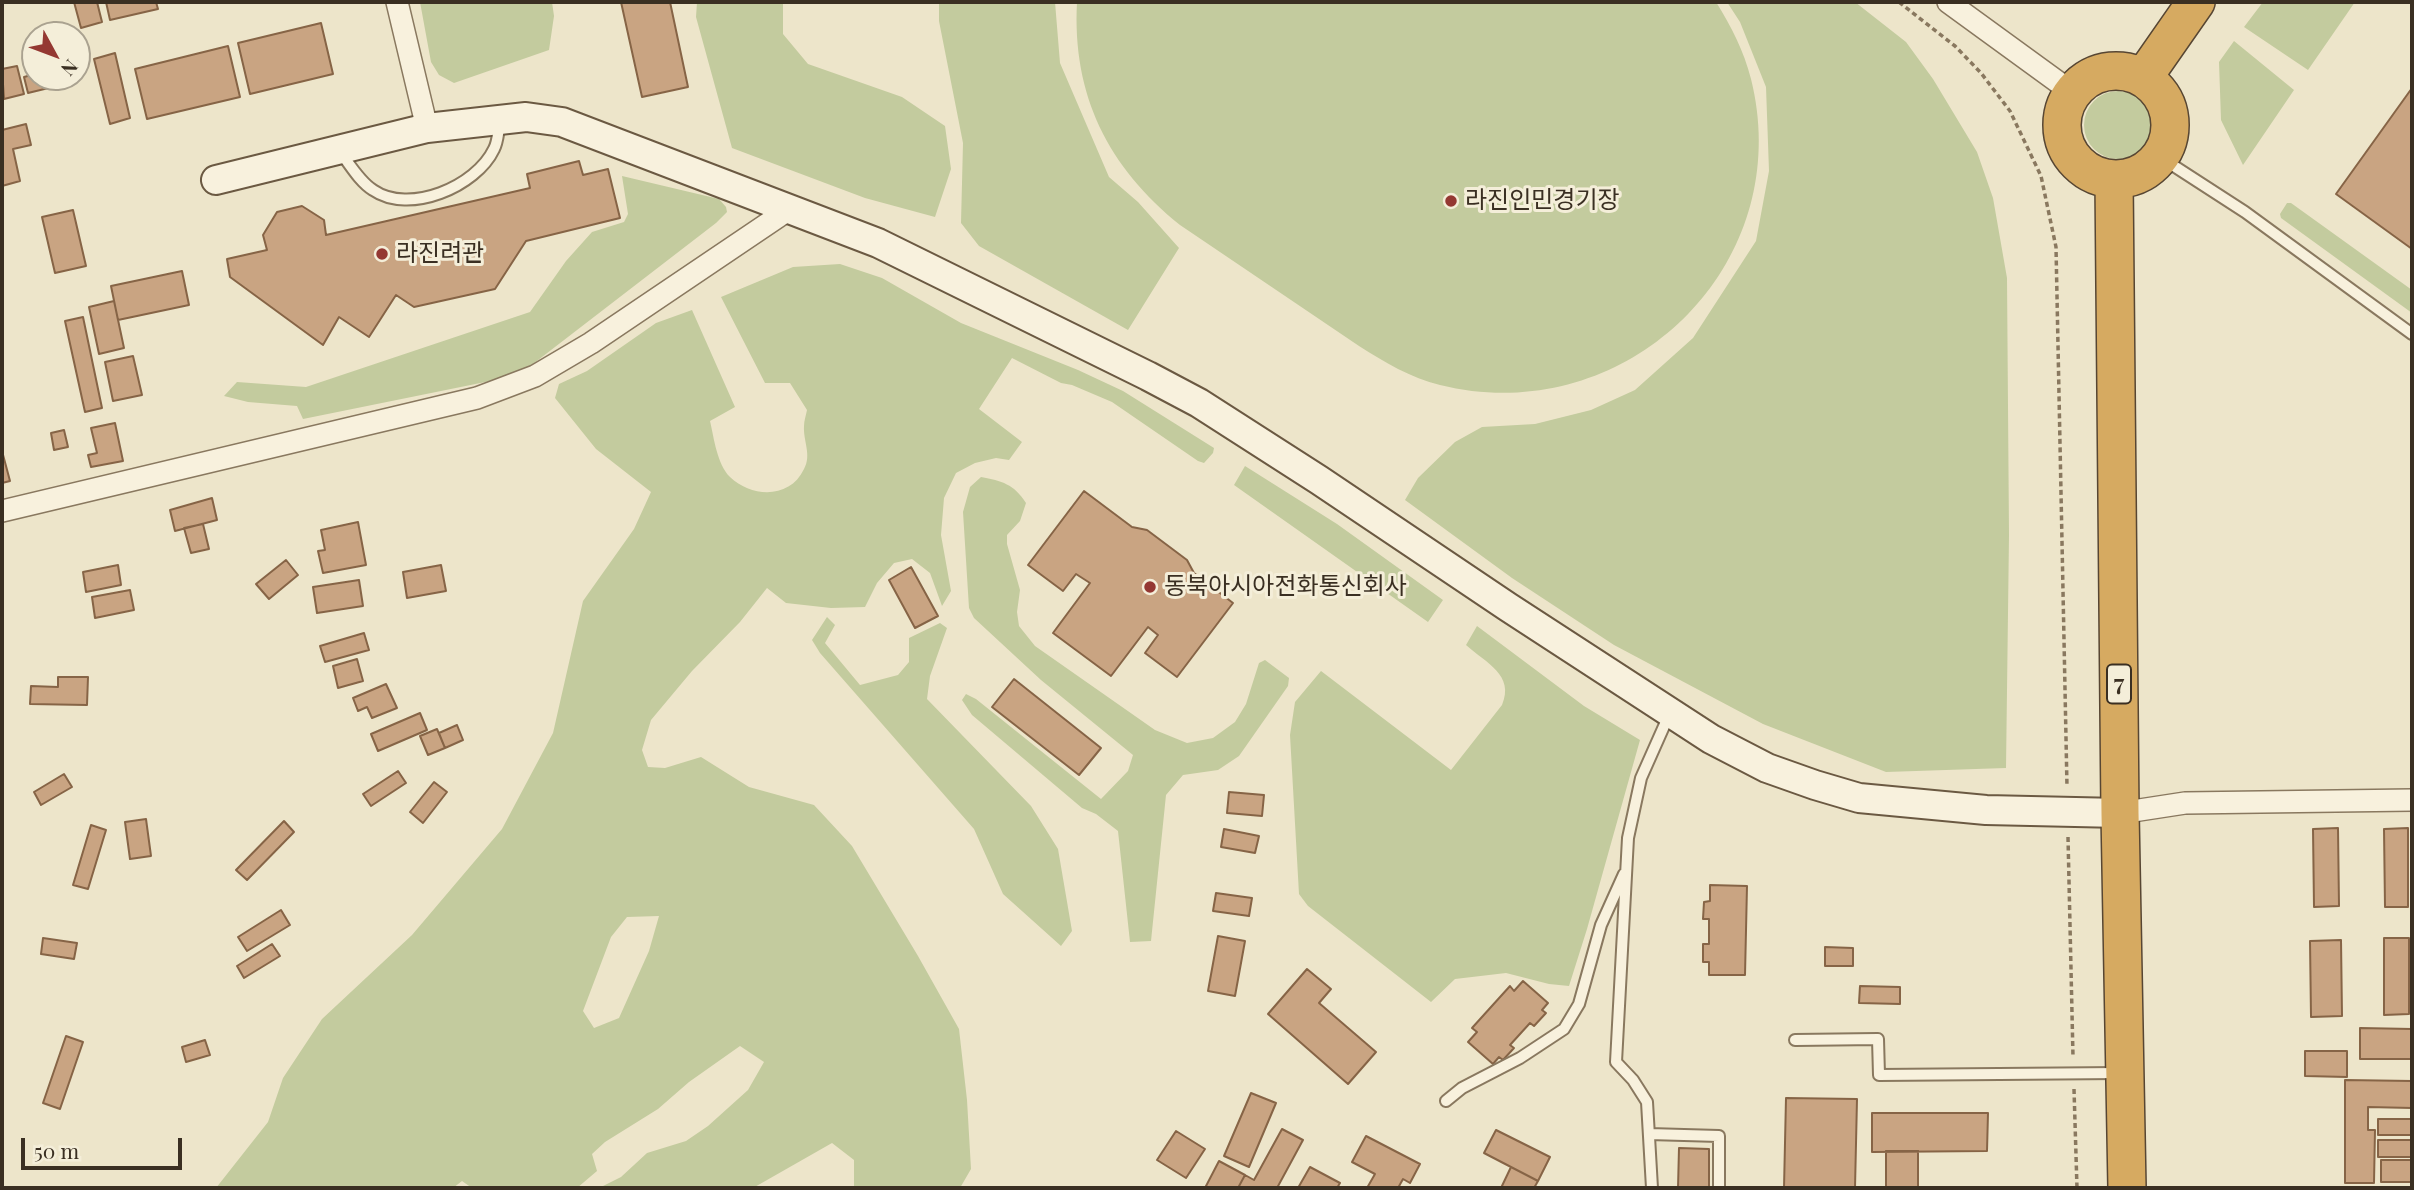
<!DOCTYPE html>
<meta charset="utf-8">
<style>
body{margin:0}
#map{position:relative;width:2414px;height:1190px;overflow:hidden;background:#ede5ca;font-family:"Playfair Display",serif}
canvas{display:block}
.frame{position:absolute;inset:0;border:4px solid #3a2f22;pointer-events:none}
.north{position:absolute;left:21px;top:21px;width:70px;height:70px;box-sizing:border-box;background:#f4eed9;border:2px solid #aaa290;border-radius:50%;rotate:131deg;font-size:19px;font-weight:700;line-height:28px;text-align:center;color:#3a2f22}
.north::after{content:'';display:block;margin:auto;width:24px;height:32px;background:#943832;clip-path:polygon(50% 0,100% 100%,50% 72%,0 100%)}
.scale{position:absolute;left:21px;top:1138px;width:161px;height:32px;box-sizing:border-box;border:4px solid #3a2f22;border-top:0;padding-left:9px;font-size:21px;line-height:24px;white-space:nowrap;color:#3a2f22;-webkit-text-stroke:5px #f4eed9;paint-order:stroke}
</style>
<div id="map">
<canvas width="2414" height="1190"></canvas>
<div class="frame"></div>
<div class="north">N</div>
<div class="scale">50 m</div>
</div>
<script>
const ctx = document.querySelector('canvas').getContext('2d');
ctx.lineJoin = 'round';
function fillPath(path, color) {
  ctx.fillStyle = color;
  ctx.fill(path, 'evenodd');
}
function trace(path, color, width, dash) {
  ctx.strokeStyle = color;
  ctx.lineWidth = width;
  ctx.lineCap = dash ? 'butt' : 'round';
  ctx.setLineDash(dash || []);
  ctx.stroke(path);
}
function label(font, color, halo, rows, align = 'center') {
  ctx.font = font + ' "Playfair Display","Noto Sans KR",serif';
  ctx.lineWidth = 6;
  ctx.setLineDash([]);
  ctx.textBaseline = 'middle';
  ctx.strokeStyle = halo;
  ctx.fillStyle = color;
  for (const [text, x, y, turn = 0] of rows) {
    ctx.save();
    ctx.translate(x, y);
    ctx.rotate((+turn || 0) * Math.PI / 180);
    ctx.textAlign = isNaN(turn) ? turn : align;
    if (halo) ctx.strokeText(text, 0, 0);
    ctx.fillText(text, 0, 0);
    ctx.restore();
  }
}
const green = new Path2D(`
 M420,2H552L554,16L549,50L454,83L439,75L431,62Z
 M697,2H783V34L808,64L902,97L945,126L951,169L935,217L865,198L732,148L696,17Z
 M939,2H1055L1060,63L1109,177L1138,202L1179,248L1128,330L979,246L961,223L963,143L939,21Z
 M1077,2H1716C1731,26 1744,51 1751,79C1798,267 1625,431 1440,385C1411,378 1384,362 1359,346L1180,225C1108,167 1072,95 1077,2Z
 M1727,2H1855L1906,42L1933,79L1977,152L1993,198L2007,278L2009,535L2006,768L1886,772L1763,724L1614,645L1512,578L1405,500L1418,478L1455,442L1482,427L1535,424L1591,410L1635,390L1693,338L1756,241L1769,171L1766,87L1740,22Z
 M2263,2H2355L2308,70L2244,27Z
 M2234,41L2294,90L2243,165L2221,120L2219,62Z
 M2084 125a34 34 0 1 1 68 0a34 34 0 1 1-68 0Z
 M622,176L719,199L726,207L727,212L716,223L529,367L505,378L303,419L297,406L248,402L224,396L237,382L306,387L530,312L566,261L592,232L624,222L628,214Z
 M2287,203H2291L2412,290V313L2281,218L2280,214Z
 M840,264L882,278L961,323L1078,370L1123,391L1214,448L1213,453L1204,463L1198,461L1112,402L1072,385L1061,383L1012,358L979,409L1022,442L1009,460L996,458L975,463L956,473L944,498L941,535L951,591L942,606L930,573L912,559L894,563L877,583L865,607L831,608L786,603L767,588L740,622L692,671L651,720L642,750L648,767L665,768L701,757L749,787L814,805L852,846L918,956L959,1029L967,1100L971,1169L960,1188H854V1160L832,1143L753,1188H599L621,1177L647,1153L686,1141L708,1126L748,1090L764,1062L740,1046L689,1082L658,1109L605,1142L592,1154L597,1171L577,1188H472L462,1181L453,1188H216L268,1122L283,1078L322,1019L412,935L502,829L553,733L583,601L634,529L651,492L596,449L555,398L559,384L587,371L656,323L692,310L735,407L710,421C714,438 717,464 730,477C752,498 790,499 804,469C812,455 803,441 804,426C804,421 806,415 807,410L790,383H765L721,297L793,267ZM659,916L649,951L619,1018L594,1028L583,1011L611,937L627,917Z
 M1245,466L1337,524L1443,600L1428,622L1234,485Z
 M981,477C1002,481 1014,484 1026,503L1020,521L1007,535V544L1020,590L1017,612L1019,626L1035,646L1155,730L1187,743L1213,738L1235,722L1246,704L1259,663L1265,660L1289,678L1288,686L1239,756L1218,770L1183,775L1166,795L1151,941L1130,942L1118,831L1096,814L1082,808L972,715L962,700L966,694L976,699L1101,799L1128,771L1133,755L1041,680L974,618L969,608L963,512L970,487Z
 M827,617L835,625L825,643L860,685L898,675L909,662V638L940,623L947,628L930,676L927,699L1031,806L1058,849L1072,931L1061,946L1003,894L974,829L820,653L812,640Z
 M1477,626L1584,706L1640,740L1587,929L1569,986L1549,984L1506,973L1455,979L1431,1002L1308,906L1299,894L1290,735L1295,702L1321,671L1451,770L1502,705C1515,675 1486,663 1466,645Z`);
const building = new Path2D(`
 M74,2H97L102,22L81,28Z
 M106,2H156L158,9L110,20Z
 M621,2H670L688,87L642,97Z
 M321,23L333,74L250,94L238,43Z
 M228,46L240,97L147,119L135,69Z
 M115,53L130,118L110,124L94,59Z
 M17,66L24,94L4,99L2,69Z
 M35,74V77H59L61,85L28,93L24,77Z
 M2412,88V249L2336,194Z
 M26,124L31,145L13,149L20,181L2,186V130Z
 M579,161L583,175L608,169L620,218L526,241L495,289L414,307L396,295L369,337L339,317L323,345L230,277L227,259L267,250L263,235L277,212L302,206L324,220L326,235L530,188L527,174Z
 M73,210L86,266L55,273L42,217Z
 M182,271L189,305L118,320L111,286Z
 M114,301L124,348L99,354L89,307Z
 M83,317L102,408L85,412L65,321Z
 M133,356L142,395L113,401L105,362Z
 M115,423L123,461L91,467L88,455L97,453L91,428Z
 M64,430L68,447L54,450L51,433Z
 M2,451L10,481L2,483Z
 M1084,491L1132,527L1147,530L1187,560L1194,573L1233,603L1177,677L1145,653L1158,635L1148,627L1111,676L1053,633L1090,583L1076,574L1063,591L1028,565Z
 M212,498L217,520L175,531L170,510Z
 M358,522L366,565L323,573L318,551L325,550L321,530Z
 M203,524L209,549L191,553L184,528Z
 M286,560L298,575L269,599L256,584Z
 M118,565L121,585L86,592L83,572Z
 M441,565L446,591L407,598L403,572Z
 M911,567L938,616L915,628L889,580Z
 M359,580L363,606L317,613L313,587Z
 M130,590L134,610L95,618L92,597Z
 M364,633L369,650L325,662L320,646Z
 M357,659L363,681L338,688L333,666Z
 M58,677H88L87,705L30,704L31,686L58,687Z
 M1014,679L1101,748L1079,775L992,707Z
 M386,684L397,708L372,718L367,707L358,711L353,698Z
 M420,713L427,730L378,751L371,734Z
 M457,725L463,740L445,748L439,733Z
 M437,729L445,748L428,755L420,736Z
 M398,771L406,783L371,806L363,794Z
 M64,774L72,787L41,805L34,792Z
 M434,782L447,792L423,823L410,812Z
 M1229,792L1264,795L1262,816L1227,813Z
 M146,819L151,856L130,859L125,822Z
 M284,821L294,832L247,880L236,870Z
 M91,825L106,830L88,889L73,885Z
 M2338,828L2339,906L2314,907L2313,829Z
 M2408,828V907H2385L2384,829Z
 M1224,829L1259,836L1255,853L1221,847Z
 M1710,885L1747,886L1745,975H1709V962H1703V944H1709V919H1703L1704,902L1710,901Z
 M1216,893L1252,898L1249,916L1213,911Z
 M281,910L290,925L247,951L238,937Z
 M1218,936L1245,941L1235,996L1208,991Z
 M43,938L77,943L74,959L41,954Z
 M2384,938H2409V1014L2384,1015Z
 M2341,940L2342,1016L2311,1017L2310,941Z
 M272,944L280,956L244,978L237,966Z
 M1825,947L1853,948V966H1825Z
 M1307,969L1331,989L1319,1003L1376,1052L1348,1084L1268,1014Z
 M1523,981L1548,1003L1542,1010L1546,1013L1534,1026L1530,1023L1510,1045L1514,1048L1503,1060L1499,1057L1493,1064L1468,1042L1477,1032L1472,1028L1510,986L1514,991Z
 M1860,986L1900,987V1004L1859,1003Z
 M2360,1028L2412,1029V1059H2360Z
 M66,1036L83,1042L60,1109L43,1103Z
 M205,1040L210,1055L186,1062L182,1047Z
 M2305,1051H2347V1077L2305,1076Z
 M2345,1080L2412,1081V1108L2368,1107V1130H2375L2374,1183H2345Z
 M1251,1093L1276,1103L1249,1167L1224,1156Z
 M1786,1098L1857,1099L1855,1188H1784Z
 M1872,1113H1988L1987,1151L1872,1152Z
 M2378,1119H2412V1135H2378Z
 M1282,1129L1303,1140L1277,1188H1238L1245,1175L1254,1180Z
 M1496,1130L1550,1157L1538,1181L1484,1153Z
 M1176,1131L1205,1149L1186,1178L1157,1160Z
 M1366,1136L1420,1164L1410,1183L1403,1179L1398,1188H1367L1375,1174L1352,1162Z
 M2378,1140H2412V1157H2378Z
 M1679,1148L1709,1149V1188H1678Z
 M1886,1151H1918V1188H1886Z
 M2381,1160H2412V1182H2381Z
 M1219,1161L1245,1175L1238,1188H1205Z
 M1310,1167L1340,1183L1337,1188H1298Z
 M1511,1167L1538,1181L1534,1188H1501Z`);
const path = new Path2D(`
 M1899,2L1955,46L1981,73L2010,111L2041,176L2056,247L2067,787
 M2068,837L2073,1057
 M2074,1089L2077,1188`);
const lane = new Path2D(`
 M341,153C350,165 360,182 373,190C409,215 476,187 494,149C498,142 498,131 500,123
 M2160,157L2245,212L2412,334
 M1795,1040L1878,1039L1879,1075L2119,1073
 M1446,1101L1462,1088L1520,1058L1564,1029L1579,1004L1601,925L1624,874
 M1649,1134L1719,1136V1188
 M1652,1188L1647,1102L1633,1080L1616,1062L1628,838L1641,778L1669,715`);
const street = new Path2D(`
 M397,2L427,128
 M1948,2L2073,93
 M2,511L477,398L535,376L591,343L791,208
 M2120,813L2185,803L2412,800`);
const secondary = new Path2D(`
 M216,180L427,128L526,117L562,122L878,243L1148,376L1199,403L1319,480L1508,607L1711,739L1767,768L1815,785L1859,798L1986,810L2120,813`);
const highway = new Path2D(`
 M2062 125a54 54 0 1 1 108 0a54 54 0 1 1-108 0Z
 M2143,78L2196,2
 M2114,179L2120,813L2127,1188`);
const markers = [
 [1451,201,7,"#943832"],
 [382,254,7,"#943832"],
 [1150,587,7,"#943832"]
];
const shields = [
 [2119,684,24]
];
const shieldNames = [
 ["7",2119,684]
];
const poiNames = [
 ["라진인민경기장",1465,201],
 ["라진려관",396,254],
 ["동북아시아전화통신회사",1164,587]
];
fillPath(green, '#c3cb9e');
fillPath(building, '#c9a482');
trace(building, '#866446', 2);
trace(lane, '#89785f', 14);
trace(street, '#89785f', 24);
trace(secondary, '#6b5942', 32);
trace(highway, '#574633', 40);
trace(path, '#89785f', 3.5, [5, 3.5]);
trace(lane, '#f8f1dd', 10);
trace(street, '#f8f1dd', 21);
trace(secondary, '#f8f1dd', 28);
trace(highway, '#d6aa61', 37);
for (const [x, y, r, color] of markers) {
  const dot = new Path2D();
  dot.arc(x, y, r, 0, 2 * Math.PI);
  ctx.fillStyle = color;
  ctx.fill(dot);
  trace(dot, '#f4eed9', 2.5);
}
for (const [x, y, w] of shields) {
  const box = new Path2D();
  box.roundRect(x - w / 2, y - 19.5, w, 39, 5);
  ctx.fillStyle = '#f4eed9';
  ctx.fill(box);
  trace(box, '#3a2f22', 2);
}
label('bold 23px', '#3a2f22', null, shieldNames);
label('24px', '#3a2f22', '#f4eed9', poiNames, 'left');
</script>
